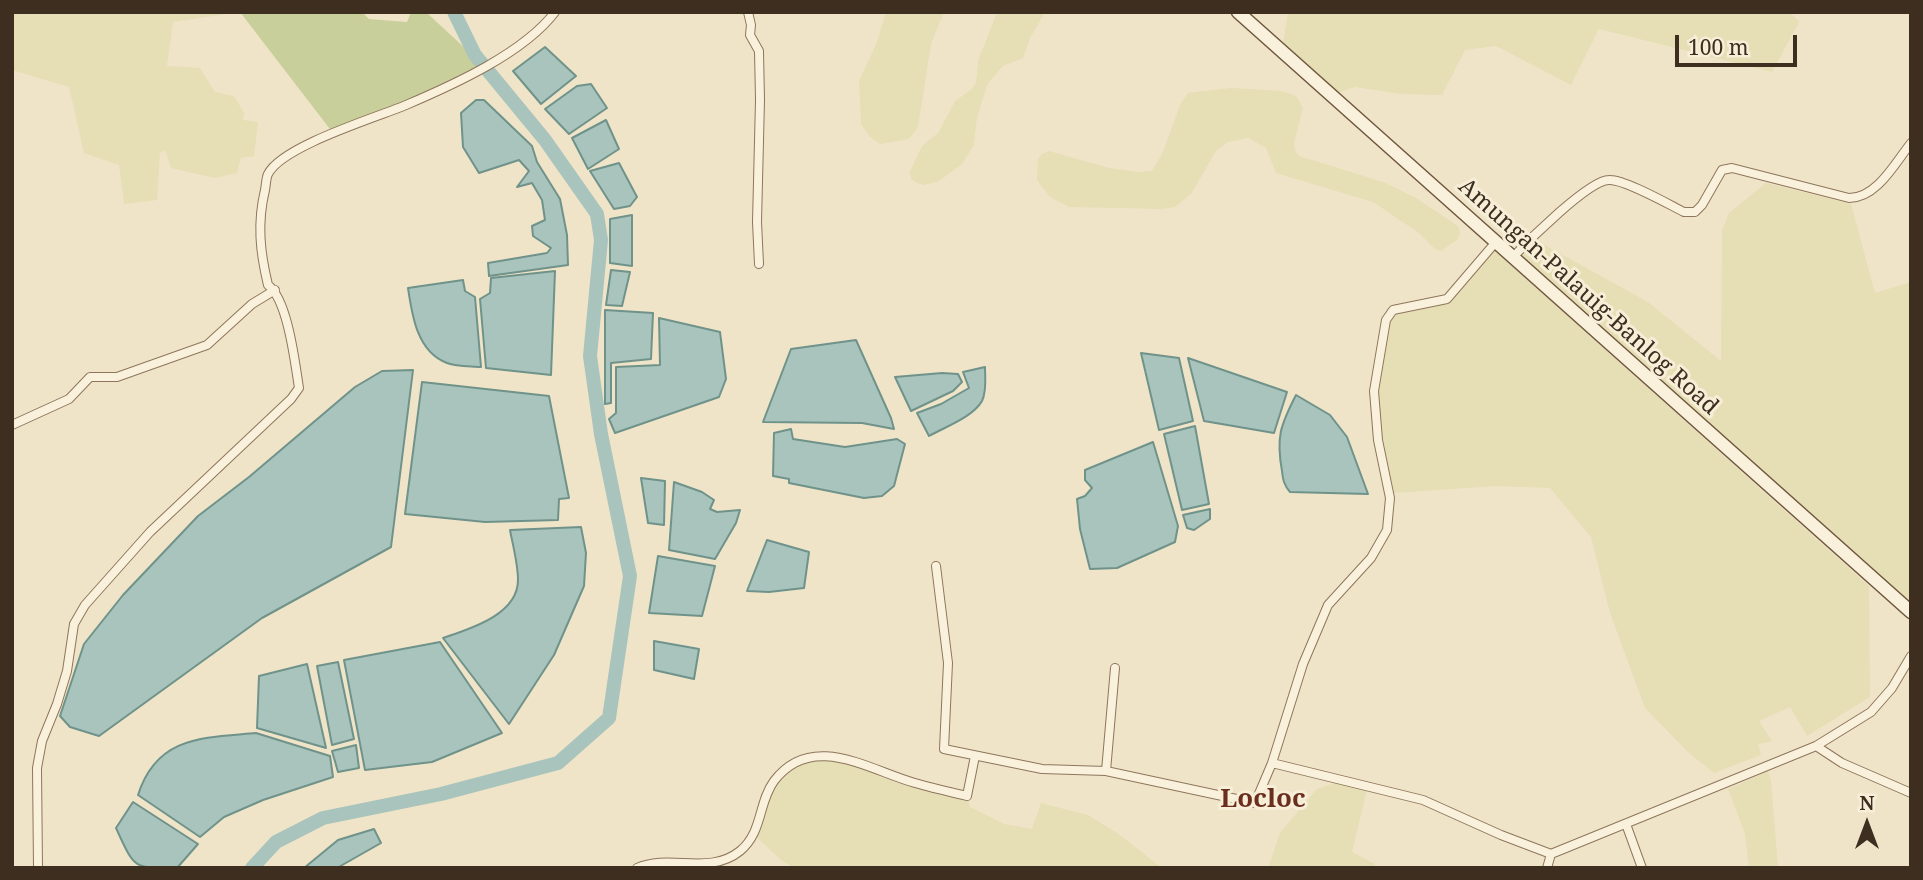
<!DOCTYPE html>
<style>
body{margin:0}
#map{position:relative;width:1923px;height:880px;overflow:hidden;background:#f0e4c8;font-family:"Noto Serif",serif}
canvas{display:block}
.frame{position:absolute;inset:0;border:14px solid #3d2e20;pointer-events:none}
.north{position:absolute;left:1832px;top:789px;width:70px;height:70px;-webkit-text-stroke:5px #f7eed8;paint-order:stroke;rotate:0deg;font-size:19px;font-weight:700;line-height:28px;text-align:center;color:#3d2e20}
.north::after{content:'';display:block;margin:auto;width:24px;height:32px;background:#3d2e20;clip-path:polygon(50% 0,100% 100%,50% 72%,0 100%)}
.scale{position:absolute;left:1675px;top:35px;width:122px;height:32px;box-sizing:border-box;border:4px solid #3d2e20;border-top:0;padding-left:9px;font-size:21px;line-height:24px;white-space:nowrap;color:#3d2e20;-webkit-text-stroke:5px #f7eed8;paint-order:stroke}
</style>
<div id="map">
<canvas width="1923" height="880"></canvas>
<div class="frame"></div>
<div class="north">N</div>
<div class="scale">100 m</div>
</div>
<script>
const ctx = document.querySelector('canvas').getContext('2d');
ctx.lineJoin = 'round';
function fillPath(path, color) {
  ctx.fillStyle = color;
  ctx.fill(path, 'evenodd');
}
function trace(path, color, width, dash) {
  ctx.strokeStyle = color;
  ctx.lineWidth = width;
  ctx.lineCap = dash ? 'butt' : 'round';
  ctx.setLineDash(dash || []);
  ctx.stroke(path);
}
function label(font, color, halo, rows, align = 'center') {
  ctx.font = font + ' "Noto Serif",serif';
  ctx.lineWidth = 6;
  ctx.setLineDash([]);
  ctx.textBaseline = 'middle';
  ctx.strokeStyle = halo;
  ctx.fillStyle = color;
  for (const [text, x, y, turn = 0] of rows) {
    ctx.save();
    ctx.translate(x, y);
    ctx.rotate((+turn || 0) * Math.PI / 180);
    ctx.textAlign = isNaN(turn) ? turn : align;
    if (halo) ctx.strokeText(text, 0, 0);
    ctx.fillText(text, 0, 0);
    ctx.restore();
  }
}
const farmland = new Path2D(`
 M12,12H240L173,22L167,66L200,68L215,92L234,96L244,113L243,120L258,122L254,156L241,158L237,173L215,178L171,168L165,150L160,153L157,200L124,204L119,165L84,153L69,87L12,70Z
 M886,12H944L931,44L918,127L909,139L880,144L869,136L861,124L859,81L877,42Z
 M997,12H1045L1030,38L1023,58L1003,66L988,83L977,117L974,145L962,164L939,181L924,185L917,183L911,179L910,172L922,146L938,133L955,101L972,89L976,83L978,61Z
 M1288,12H1790L1799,22L1772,72L1599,29L1571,85L1496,46L1465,50L1442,95L1401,94L1355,87L1337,93L1283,45Z
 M1231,88L1282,91L1296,96L1303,108L1294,143L1295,150L1299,156L1383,182L1416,198L1458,226L1460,233L1458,239L1441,251L1434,248L1419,233L1373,202L1276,173L1266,148L1248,138L1228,142L1216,151L1191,194L1175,207L1162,209L1069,207L1050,197L1037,180L1038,159L1042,154L1049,151L1109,168L1138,172L1152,171L1163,152L1180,105L1188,93Z
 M1766,183L1851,204L1875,293L1911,282V599L1908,602L1516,254L1532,238L1648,302L1721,361L1722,231L1729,213Z
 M1494,250L1869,586L1870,697L1807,736L1790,707L1759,721L1772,741L1758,744L1761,755L1714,773L1690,754L1645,708L1610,613L1591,537L1550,488L1495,486L1394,493L1380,424L1378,390L1389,321L1396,312L1451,302Z
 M827,755L967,796L970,807L1004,824L1032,829L1041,803L1088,815L1120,835L1162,868H794L781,860L754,835L764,805L788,764Z
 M1768,771L1771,780L1778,868H1749L1745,834L1728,789Z
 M1337,782L1367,789L1352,852L1375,864L1374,868H1268L1280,833L1317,789Z`);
const green = new Path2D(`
 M240,12H362L369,19L407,22L411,12H426L481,63L462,78L333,133Z`);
const water = new Path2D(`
 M545,47L576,76L541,104L513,71Z
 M591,84L607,108L569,134L545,109L577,86Z
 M476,100H484L532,146L537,162L560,199L567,235L568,265L489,276L488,263L547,253L551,248L533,236L532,226L545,220L542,200L532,183L517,187L529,171L519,160L479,173L463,147L461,113Z
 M606,120L619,149L588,169L572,138Z
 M619,163L637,197L630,206L614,209L590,171Z
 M632,215V266L610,263V219Z
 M611,270L630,272L622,306L606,305Z
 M555,271L551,375L486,368L480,299L490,293L491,278Z
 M463,280L465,291L475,297L481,367C471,366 457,367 447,363C417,352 412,315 408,288Z
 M605,310L653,313L651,359L611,363V403L605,404Z
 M659,318L720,332L726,379L719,397L615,433L609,419L616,413V367L660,365Z
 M856,340L891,418L894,429L862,423L763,422L791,349Z
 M1141,353L1179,358L1193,421L1159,430Z
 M1188,358L1287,392L1274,433L1204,421Z
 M985,367C985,377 987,391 982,401C973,417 945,427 929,436L917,413L941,404L969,388L963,372Z
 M413,370L391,547L262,618L99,736L70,727L60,716L84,644L123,595L198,516L249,477L355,387L382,371Z
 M942,373L958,374L962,382L953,391L911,411L895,377Z
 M422,382L549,396L569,498L559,499L558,520L485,522L405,514Z
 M1296,395L1330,415L1347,437L1368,494L1290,492C1284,485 1283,480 1282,471C1276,438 1280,426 1296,395Z
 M1195,426L1209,504L1182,510L1164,434Z
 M791,429L793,439L845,447L897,439L905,444L894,486L882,496L864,498L789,483V479L773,476L774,433Z
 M1153,442L1178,526L1175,542L1117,568L1090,569L1080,529L1077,499L1085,496L1092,488L1085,480V470Z
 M641,478L665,481L664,525L648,523Z
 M674,482L702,492L714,500L710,509L717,512L740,510L736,523L715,559L669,550Z
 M1210,509V519L1194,530L1187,528L1183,515Z
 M581,527L586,553L584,586L554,655L509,724L443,638C469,629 518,615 518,580C518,564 513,546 510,530Z
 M767,540L809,552L804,588L769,592L747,591Z
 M658,556L715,566L702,616L649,613Z
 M654,641L699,649L694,679L654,670Z
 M440,642L502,733L432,762L365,770L344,660Z
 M338,662L354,739L332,745L317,666Z
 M307,664L326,748L257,728L259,676Z
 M256,733L330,756L333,777L263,800L224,817L200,837L138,795C157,736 202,738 256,733Z
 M356,745L359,768L338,772L332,751Z
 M133,802L198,844L177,868C132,868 135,869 116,828Z
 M374,829L381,843L337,868H304L338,840Z`);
const river = new Path2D(`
 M252,868L276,842L323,818L441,794L558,763L609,718L630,576L601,434L590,356L601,240L597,214L545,140L475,55L454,12`);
const minor = new Path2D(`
 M748,12L751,25L750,35L759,51L760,100L757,222L759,264
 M1495,243L1447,299L1393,310L1386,320L1374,391L1378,440L1390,498L1387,530L1371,558L1328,605L1303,664L1272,763L1423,800L1501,835L1551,854L1816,746L1871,712L1892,688L1911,656
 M1512,258C1528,241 1589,180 1609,180C1624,179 1668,204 1684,212H1695L1702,205L1722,170L1732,168L1849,198C1877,198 1895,163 1911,143
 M12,425L69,399L90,377H117L207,345L252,304L275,290
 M936,566L948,663L944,749L1042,769L1106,771L1255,803L1272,763
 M1816,746L1842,763L1911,793
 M1106,771L1115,668
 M1626,824L1642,868
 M38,868L37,768L42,741L57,704L67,671L74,624L85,605L150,532L291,399L299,388C295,363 288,300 268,285C260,252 257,223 265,190C266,185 266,178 268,174C282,146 375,118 406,105C453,85 524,53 555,12
 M637,868C670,853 709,876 740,851C763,832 758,803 774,781C812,731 869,770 915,783C932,788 950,792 967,796L975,756
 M1547,868L1551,854`);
const secondary = new Path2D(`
 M1238,12L1911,612`);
const streetNames = [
 ["Amungan-Palauig-Banlog Road",1588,297,42]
];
const quarterNames = [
 ["Locloc",1263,800]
];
fillPath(farmland, '#e6deb5');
fillPath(green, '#c9cf9b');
fillPath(water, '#a9c4bc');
trace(water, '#6f938a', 2);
trace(river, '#a9c4bc', 14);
trace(minor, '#8d765c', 10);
trace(secondary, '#6f573f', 15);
trace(minor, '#faf1dc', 8);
trace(secondary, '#faf1dc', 12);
label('23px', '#3d2e20', '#f7eed8', streetNames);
label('bold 26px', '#6b2e1e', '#f7eed8', quarterNames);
</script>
